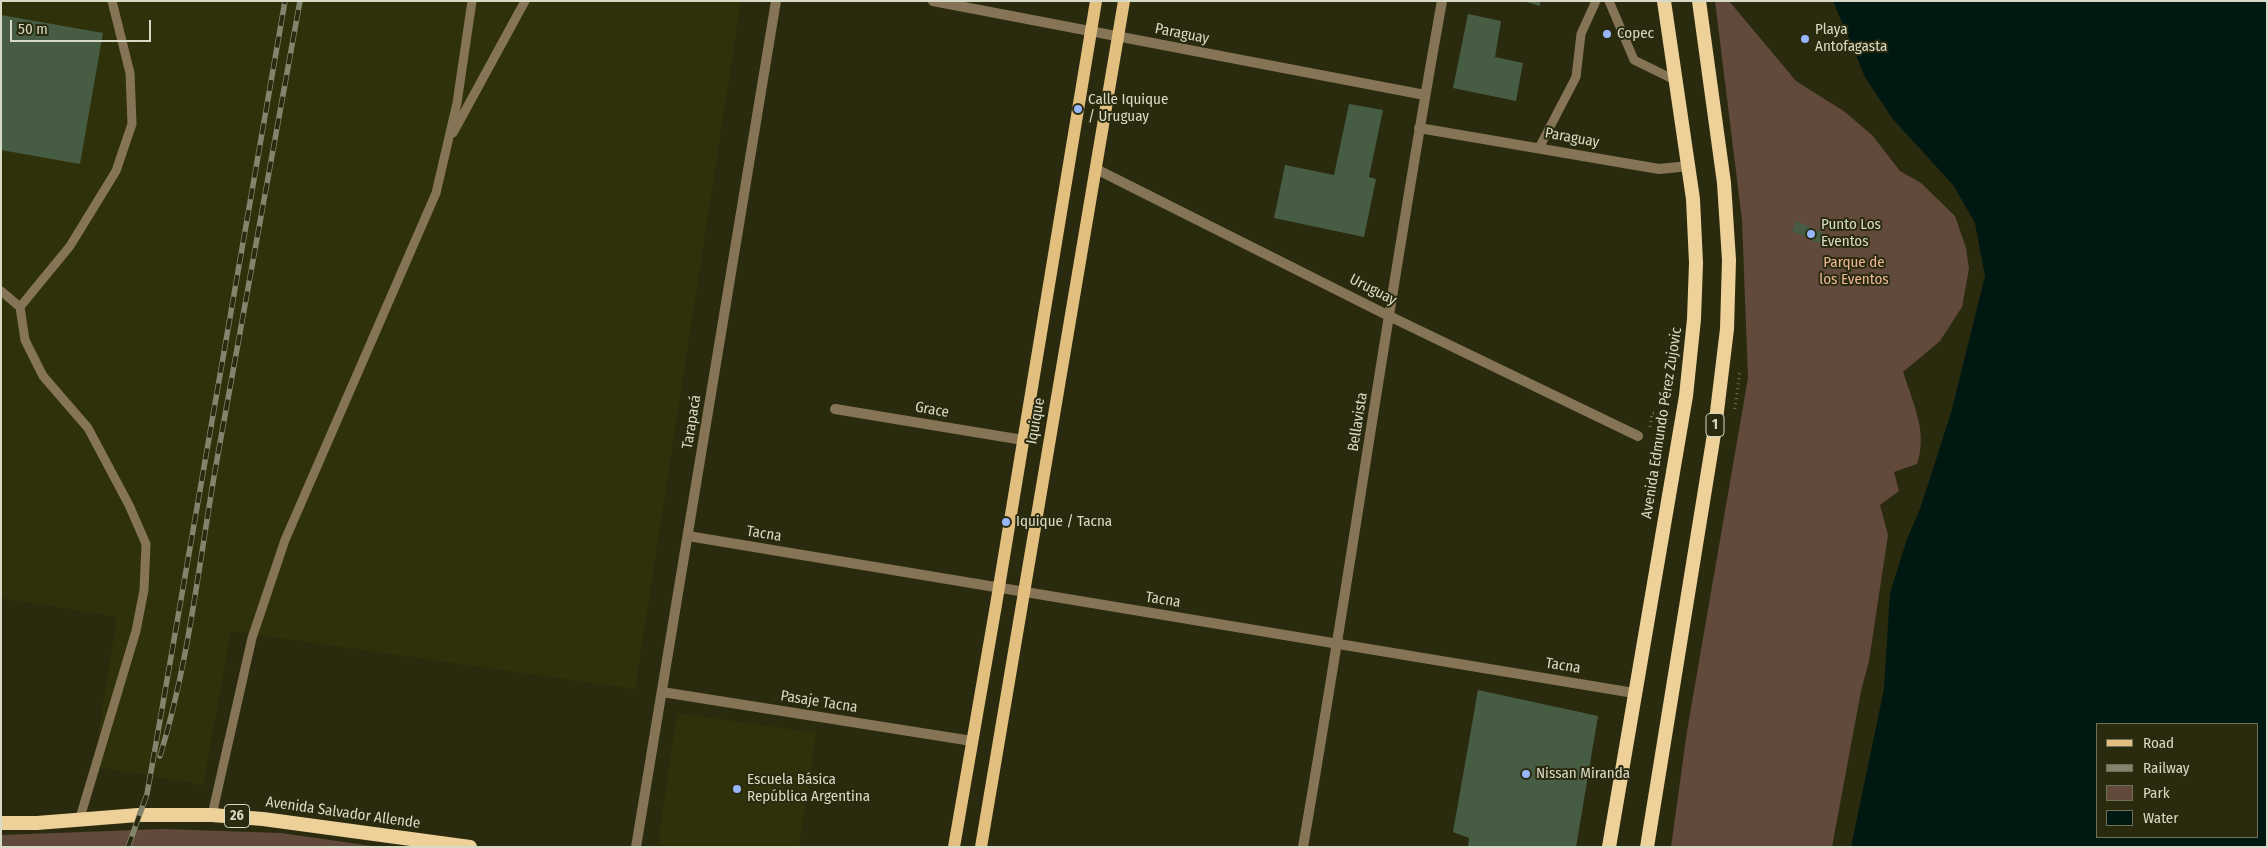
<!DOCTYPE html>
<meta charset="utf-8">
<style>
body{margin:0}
#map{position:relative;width:2268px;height:848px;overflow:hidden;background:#2a2b0e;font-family:"Fira Sans Condensed",sans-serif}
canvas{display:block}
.frame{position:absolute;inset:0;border:2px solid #d8dac8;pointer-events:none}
.legend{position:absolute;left:2096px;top:723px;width:162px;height:115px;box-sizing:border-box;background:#2a2b0e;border:1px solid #707158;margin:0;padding:6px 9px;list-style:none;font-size:15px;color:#d8dac8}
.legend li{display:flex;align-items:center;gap:10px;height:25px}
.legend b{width:25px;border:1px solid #707158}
.scale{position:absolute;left:10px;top:20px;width:141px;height:22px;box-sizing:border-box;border:2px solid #d8dac8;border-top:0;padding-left:6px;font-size:15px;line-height:18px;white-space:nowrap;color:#d8dac8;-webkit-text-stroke:4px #2a2b0e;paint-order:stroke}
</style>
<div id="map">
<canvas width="2268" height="848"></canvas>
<div class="frame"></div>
<ul class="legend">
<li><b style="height:6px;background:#e3bf7f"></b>Road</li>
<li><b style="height:6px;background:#83846d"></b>Railway</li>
<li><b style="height:14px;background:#61493c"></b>Park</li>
<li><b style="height:14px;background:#001812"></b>Water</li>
</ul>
<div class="scale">50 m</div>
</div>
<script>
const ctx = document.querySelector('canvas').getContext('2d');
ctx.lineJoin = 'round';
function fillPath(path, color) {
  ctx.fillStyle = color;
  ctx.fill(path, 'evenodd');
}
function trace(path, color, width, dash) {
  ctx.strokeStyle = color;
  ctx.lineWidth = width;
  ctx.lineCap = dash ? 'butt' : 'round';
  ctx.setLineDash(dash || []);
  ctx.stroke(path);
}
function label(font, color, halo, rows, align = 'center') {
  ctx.font = font + ' "Fira Sans Condensed",sans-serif';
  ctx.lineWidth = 4;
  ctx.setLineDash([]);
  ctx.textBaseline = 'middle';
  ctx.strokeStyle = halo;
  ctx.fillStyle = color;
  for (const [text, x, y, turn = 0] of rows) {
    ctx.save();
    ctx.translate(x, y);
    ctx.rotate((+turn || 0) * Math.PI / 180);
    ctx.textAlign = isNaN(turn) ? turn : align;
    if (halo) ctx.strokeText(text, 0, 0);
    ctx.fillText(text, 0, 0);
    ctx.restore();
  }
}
const built = new Path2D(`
 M1,1H741L635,689L231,631L203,785L93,766L117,617L1,598Z
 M677,713L816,733L799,847H678L658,844Z`);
const green = new Path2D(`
 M1715,1H1729L1796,81L1845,112L1872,135L1900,171L1921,183L1955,216L1966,248L1969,269L1962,307L1940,341L1903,372C1913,403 1928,432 1917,464L1894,472L1899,491L1880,505L1888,535L1869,661L1861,691L1832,847H1671L1687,731L1748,378L1742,220Z
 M163,829L281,833L379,847H1V835Z`);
const water = new Path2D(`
 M1833,1H2267V847H1851L1884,689L1890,593L1907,539L1920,509L1951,413L1985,276L1975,223L1954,186L1892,118L1865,77ZM2097,724H2257V837H2097Z`);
const building = new Path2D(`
 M1523,1H1540V6Z
 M1468,14L1501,21L1495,57L1523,63L1516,101L1453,88Z
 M1,15L103,33L80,164L1,150Z
 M1349,104L1383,110L1369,177L1376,179L1364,237L1274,218L1285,165L1334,175Z
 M1796,221L1830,236L1825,246L1792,231Z
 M1478,690L1598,716L1576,847H1468L1469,838L1453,832Z`);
const path = new Path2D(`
 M1735,409L1740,370
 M1650,427L1652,413L1667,414`);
const service = new Path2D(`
 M1609,1L1634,60L1677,81
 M453,133L525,1
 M1539,148L1576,77L1581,34L1596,1
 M1,291L20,307L25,340L43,376L88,428L129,505L146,544L144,590L136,631L79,821
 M20,307L70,246L116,171L132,124L130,73L112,1
 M212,815L252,638L285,540L436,193L457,103L472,1`);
const minor = new Path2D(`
 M933,1L1425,95
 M1419,128L1659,169L1689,166
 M1096,169L1389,316L1638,436
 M835,409L1023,440
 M688,536L1634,693
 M662,692L972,741
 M636,847L776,1
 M1303,847C1352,565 1391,282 1442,1`);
const primary = new Path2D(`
 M954,847L996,605L1096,1
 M981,847L1124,1`);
const trunk = new Path2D(`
 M1,823H37L138,815H212L263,819L470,847
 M1609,847L1686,396L1694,319L1696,263L1693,199L1664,1
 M1647,847L1715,428L1727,329L1729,260L1724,183L1699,1`);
const rail = new Path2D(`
 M160,756C189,662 199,562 216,465C244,310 272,156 300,1
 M128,847L147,794L155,749L285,1`);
const markers = [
 [1607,34,5,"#98b6fd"],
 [1805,39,5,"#98b6fd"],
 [1078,109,5,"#98b6fd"],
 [1811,234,5,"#98b6fd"],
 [1006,522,5,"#98b6fd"],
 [1526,774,5,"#98b6fd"],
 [737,789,5,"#98b6fd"]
];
const shields = [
 [1715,425,18],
 [237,816,25]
];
const shieldNames = [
 ["1",1715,425],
 ["26",237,816]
];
const poiNames = [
 ["Playa",1815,30],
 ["Antofagasta",1815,47],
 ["Copec",1617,34],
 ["Calle Iquique",1088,100],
 ["/ Uruguay",1088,117],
 ["Punto Los",1821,225],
 ["Eventos",1821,242],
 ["Iquique / Tacna",1016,522],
 ["Nissan Miranda",1536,774],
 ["Escuela Básica",747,780],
 ["República Argentina",747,797]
];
const streetNames = [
 ["Paraguay",1182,34,11],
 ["Paraguay",1572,138,10],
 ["Uruguay",1373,290,27],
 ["Grace",932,410,10],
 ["Iquique",1036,421,-80],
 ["Tarapacá",692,422,-81],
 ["Bellavista",1358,422,-81],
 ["Avenida Edmundo Pérez Zujovic",1662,423,-81],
 ["Tacna",764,534,9],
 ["Tacna",1163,600,9],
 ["Tacna",1563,666,9],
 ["Pasaje Tacna",819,702,9],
 ["Avenida Salvador Allende",343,813,8]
];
const parkNames = [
 ["Parque de",1854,263],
 ["los Eventos",1854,280]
];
fillPath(built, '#2f310a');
fillPath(green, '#61493c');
fillPath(water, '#001812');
fillPath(building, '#465d44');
trace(path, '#6e6f57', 3, [1, 4]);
trace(service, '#857456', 9);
trace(minor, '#857456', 10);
trace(primary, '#e3bf7f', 12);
trace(trunk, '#eed099', 14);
trace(rail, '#83846d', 5.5);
trace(rail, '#2a2b0e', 4, [11]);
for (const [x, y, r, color] of markers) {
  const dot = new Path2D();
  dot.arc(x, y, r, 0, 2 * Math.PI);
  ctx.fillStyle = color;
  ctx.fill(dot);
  trace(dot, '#2a2b0e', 2);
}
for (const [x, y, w] of shields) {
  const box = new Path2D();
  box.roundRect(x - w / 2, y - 11.5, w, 23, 4);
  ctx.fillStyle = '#2a2b0e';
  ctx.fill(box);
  trace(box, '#d8dac8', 1);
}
label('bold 14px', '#d8dac8', null, shieldNames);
label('15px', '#d8dac8', '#2a2b0e', poiNames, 'left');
label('15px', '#d8dac8', '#2a2b0e', streetNames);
label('15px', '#edb595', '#2a2b0e', parkNames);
</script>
